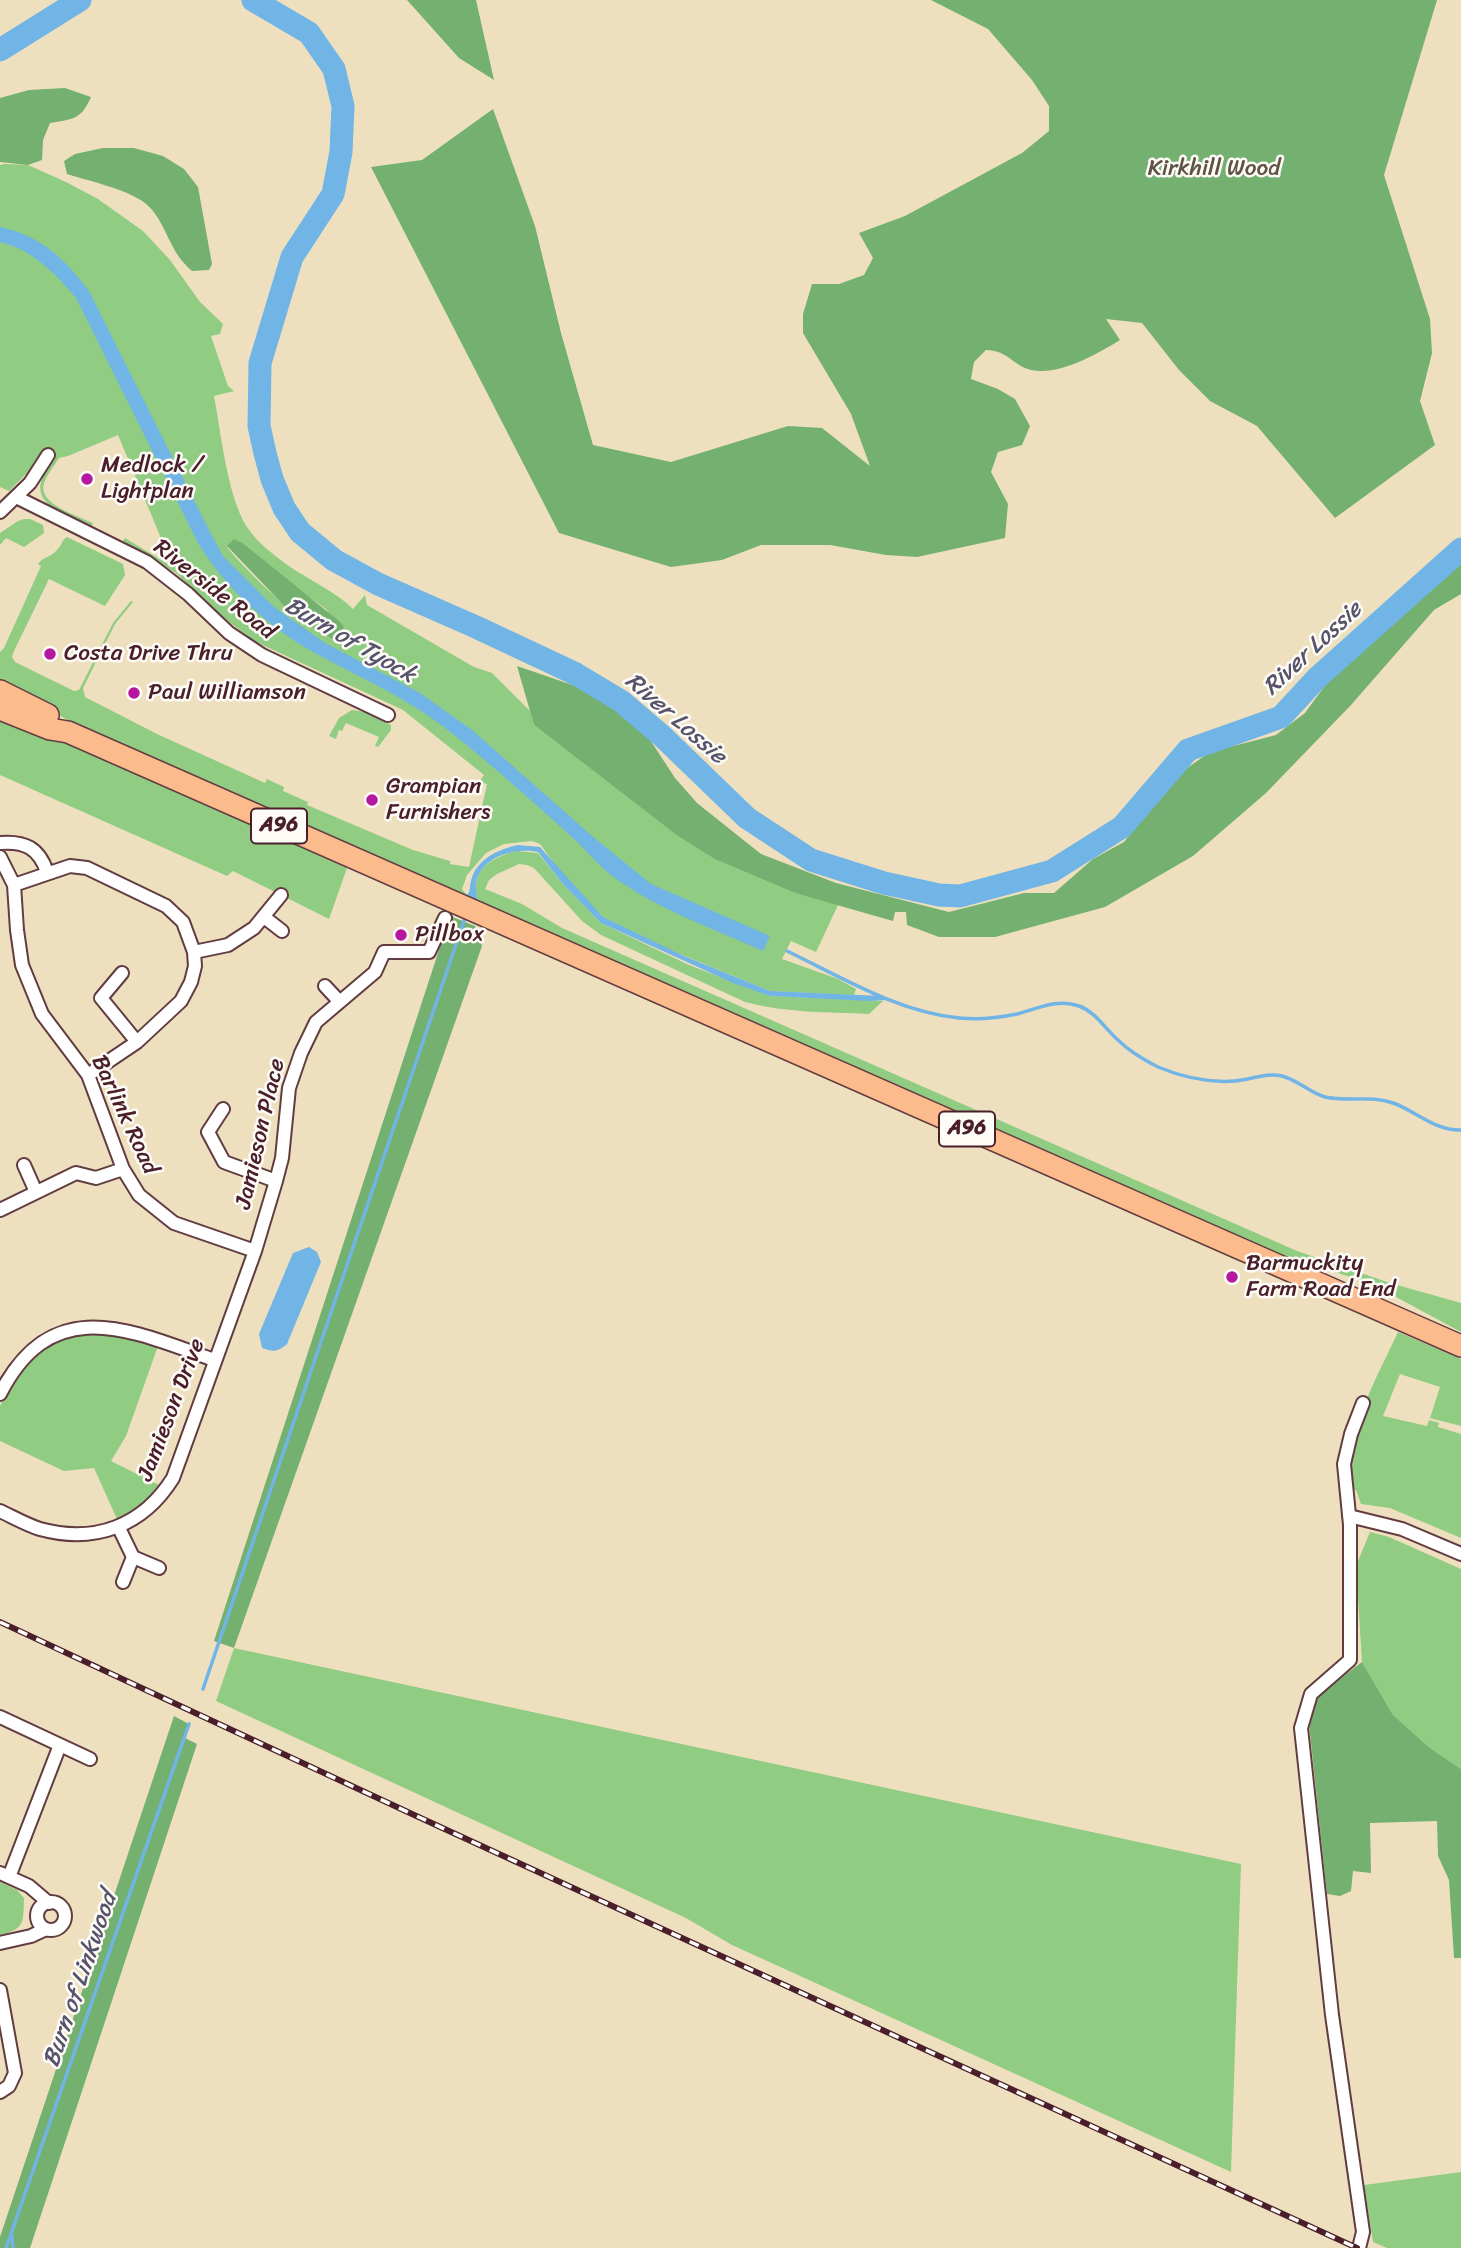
<!DOCTYPE html>
<style>
body{margin:0}
canvas{display:block;background:#eee0bf}
</style>
<canvas width="1461" height="2248"></canvas>
<script>
const ctx = document.querySelector('canvas').getContext('2d');
ctx.lineJoin = 'round';
function fillPath(path, color) {
  ctx.fillStyle = color;
  ctx.fill(path, 'evenodd');
}
function trace(path, color, width, dash) {
  ctx.strokeStyle = color;
  ctx.lineWidth = width;
  ctx.lineCap = dash ? 'butt' : 'round';
  ctx.setLineDash(dash || []);
  ctx.stroke(path);
}
function label(font, color, halo, rows, align = 'center') {
  ctx.font = font + ' Sriracha,sans-serif';
  ctx.lineWidth = 5;
  ctx.setLineDash([]);
  ctx.textBaseline = 'middle';
  ctx.strokeStyle = halo;
  ctx.fillStyle = color;
  for (const [text, x, y, turn = 0] of rows) {
    ctx.save();
    ctx.translate(x, y);
    ctx.rotate((+turn || 0) * Math.PI / 180);
    ctx.textAlign = isNaN(turn) ? turn : align;
    if (halo) ctx.strokeText(text, 0, 0);
    ctx.fillText(text, 0, 0);
    ctx.restore();
  }
}
const green = new Path2D(`
 M5,164L28,165L66,182L98,199L143,231L170,260L200,302L223,324L220,334L211,336L228,386L234,391L214,396C221,432 228,504 250,531C259,544 273,554 286,564C308,580 334,590 353,609L365,595L367,605L474,667L492,673L530,711L534,725L675,834L798,894L838,905L816,952L791,941L782,959L838,979L856,989L854,995L770,991L651,942L603,917L562,874L540,844L532,841L504,844L486,853L467,875L462,889L467,895L464,900L153,762L48,710L49,706L0,680V652L4,648L41,566L38,564C43,557 51,557 57,550C62,545 61,541 67,537L123,564L125,575L105,606L49,579L14,651L12,657L15,662L74,691L79,690L113,623L131,601L133,602L115,624L83,688L85,697L157,734L265,783L267,779L284,787L283,791L308,802L307,805L413,850L450,861V864L469,867L487,784L479,782L484,775L403,710L254,641L219,614L176,573L123,541L125,538L173,567L118,435L68,456L59,458C54,466 47,475 44,483C37,504 78,516 93,523L92,526C74,518 34,508 41,482C43,473 50,465 55,457L44,452L29,471L9,491L0,487V165ZM244,544L287,580L327,610L340,637L336,641C305,628 248,573 227,547Z
 M24,519H30L43,525L44,533L24,547L6,538L0,545V533L18,521Z
 M352,710L365,712L391,725V730L378,747L375,746L379,737L346,723L342,731L339,730L336,739L329,736L339,718Z
 M0,713L347,868L329,919L233,871L227,876L0,775Z
 M517,851L538,853L562,883L601,923L689,965L770,996L883,1001L869,1014C827,1012 785,1013 745,1002L601,935L582,921L534,868L527,865L519,864L497,874L489,880L485,889L522,904L562,928L1297,1251L1390,1283L1461,1303V1332L1370,1283L1284,1256L501,910H487L475,906C479,898 475,893 476,884C478,864 500,855 517,851Z
 M96,1332L117,1334L158,1346L126,1436L111,1461L159,1485C148,1502 135,1511 117,1519L94,1468L64,1471L0,1441V1406L20,1368L53,1343L77,1334Z
 M1398,1332L1461,1359V1426L1430,1418L1440,1387L1400,1374L1383,1416L1427,1426L1429,1420L1439,1423L1438,1427L1461,1434V1538L1390,1508L1361,1504L1356,1490L1351,1491C1351,1482 1349,1472 1350,1464C1352,1420 1380,1371 1398,1332Z
 M1370,1532L1389,1537L1461,1569V1769L1430,1748L1393,1715L1362,1662L1356,1566Z
 M234,1648L1241,1864L1231,2172L732,1945L686,1918L216,1701Z
 M0,1882L17,1890L24,1898C23,1921 26,1929 0,1935Z
 M1461,2172V2248H1387L1373,2242L1364,2185Z`);
const forest = new Path2D(`
 M407,0H476L494,80L459,58Z
 M931,0H1437L1384,175L1430,319L1432,353L1420,401L1435,445L1335,518L1257,426L1210,401L1179,370L1142,323L1106,319L1120,340C1097,354 1059,376 1031,370C1014,366 1007,350 986,350L974,362L971,379L998,389L1015,399L1030,426L1022,445L998,452L991,472L1008,504L1005,538L917,557L886,555L830,545H761L722,560L671,567L559,533L371,167L422,160L493,109L535,226L561,333L593,445L671,462L788,426L822,428L870,466L851,414L803,333V314L812,284H839L864,275L873,258L859,233L905,216L1022,153L1049,131V106L1032,80L988,29Z
 M65,88L91,97C81,120 73,119 50,123L43,140L42,160L28,165L0,162V98L29,90Z
 M103,148H134L163,156L184,169L198,187L212,264L209,270L192,271C170,252 169,232 153,211C139,191 91,182 67,174L64,161L75,154Z
 M234,539L244,544L339,621L344,627L335,641L294,616L227,546Z
 M1461,561V594L1434,610L1351,705L1266,793L1193,856L1105,907L995,937H939L907,925L906,912H895L893,921L798,894L715,859L675,834L534,725L517,666L590,691L643,729L675,778L697,803L761,854L836,883L949,912L1024,893H1054L1093,859L1124,842L1173,778L1210,752L1276,735L1305,713L1332,676L1376,639Z
 M450,916L475,926L482,946L234,1648L214,1641Z
 M1362,1662L1393,1715L1430,1748L1461,1769V1958H1454L1449,1880L1438,1856L1437,1821L1370,1823L1371,1873L1353,1871L1351,1891L1340,1896L1327,1894L1309,1724L1316,1697Z
 M174,1716L189,1724L185,1738L197,1744L30,2248H0V2237Z`);
const water = new Path2D(`
 M0,227C40,235 65,259 89,291L212,536L223,556L274,607L325,643L420,693L472,730L592,836L651,884L770,936L763,951C712,928 656,909 611,875C597,864 586,850 573,838C531,800 489,762 444,727C405,697 359,677 315,653C268,627 225,588 197,541L76,298C55,273 33,250 0,242Z
 M518,845L540,847L603,917L684,956L770,991L882,996L889,1000L869,1001L770,996L733,983L601,923L562,883L538,852C516,847 482,856 476,882C475,888 477,894 477,900L467,895C471,891 469,888 471,881C476,859 499,849 518,845Z
 M309,1247L317,1252L321,1262L287,1344C278,1352 273,1352 262,1348L259,1334L293,1253Z`);
const stream = new Path2D(`
 M787,951C841,977 898,1012 959,1018C978,1020 998,1018 1017,1014C1037,1009 1058,998 1079,1006C1096,1012 1105,1029 1118,1040C1129,1051 1144,1060 1158,1067C1182,1077 1208,1083 1235,1081C1250,1080 1267,1072 1282,1076C1298,1080 1310,1093 1325,1097C1348,1102 1372,1095 1393,1103C1416,1111 1435,1131 1461,1130
 M203,1689L466,915
 M12,2236L13,2248
 M6,2248L189,1724`);
const river = new Path2D(`
 M253,0L309,33L334,69L343,106L341,152L333,194L292,257L260,363L259,426L265,453L272,479L284,508L300,532L334,560L378,584L476,627L576,674L621,701L661,735L747,818L811,860L884,883L939,895L960,896L1052,871L1122,827L1188,750L1281,717L1317,678L1461,549
 M0,50L80,0`);
const minor = new Path2D(`
 M16,497L147,562L188,594L229,633L262,655L388,715
 M0,512L30,483L48,455
 M0,843C25,841 39,848 47,872
 M0,857L14,885L17,930L22,965L42,1014L88,1075L123,1169L139,1195L174,1223L255,1251
 M14,885L70,866L87,868L166,906L183,922L194,952L195,966L191,982L181,1001L137,1042L88,1075
 M264,917L282,931
 M194,952L228,945L254,928L281,895
 M122,973L101,998L137,1042
 M325,986L339,1001
 M223,1109L208,1132L224,1162L276,1181
 M24,1165L36,1192
 M0,1210L76,1173L96,1178L123,1169
 M0,1394C52,1292 130,1330 214,1360
 M0,1511C13,1517 27,1525 40,1529C95,1544 143,1526 173,1478L255,1251L276,1181L282,1158L289,1088L301,1053L316,1022L375,972L384,952H429L445,918
 M1349,1516L1402,1529L1461,1554
 M119,1528L133,1557L123,1582
 M133,1557L159,1568
 M0,1717L90,1759
 M0,1873L29,1886L49,1903
 M9,1877L60,1745
 M37 1916a14 14 0 1 1 28 0a14 14 0 1 1-28 0Z
 M0,1943L31,1936L46,1929
 M0,1990L15,2073L9,2086L0,2092
 M1359,2248L1363,2232L1332,2015L1301,1728L1311,1694L1350,1660V1525L1344,1464L1351,1434L1363,1403`);
const trunk = new Path2D(`
 M0,691L48,715
 M0,709L50,729L68,732L1461,1346`);
const rail = new Path2D(`
 M0,1622L412,1814L1357,2248`);
const markers = [
 [87,479,7,"#b5179e"],
 [50,654,7,"#b5179e"],
 [134,693,7,"#b5179e"],
 [372,800,7,"#b5179e"],
 [401,935,7,"#b5179e"],
 [1232,1277,7,"#b5179e"]
];
const shields = [
 [279,826,56],
 [967,1129,56]
];
const shieldNames = [
 ["A96",279,826],
 ["A96",967,1129]
];
const parkNames = [
 ["Kirkhill Wood",1214,169]
];
const poiNames = [
 ["Medlock /",101,466],
 ["Lightplan",101,492],
 ["Costa Drive Thru",64,654],
 ["Paul Williamson",148,693],
 ["Grampian",386,787],
 ["Furnishers",386,813],
 ["Pillbox",415,935],
 ["Barmuckity",1246,1264],
 ["Farm Road End",1246,1290]
];
const streetNames = [
 ["Riverside Road",214,590,38],
 ["Barlink Road",124,1115,65],
 ["Jamieson Place",261,1134,-77],
 ["Jamieson Drive",172,1410,-69]
];
const waterNames = [
 ["Burn of Tyock",350,641,30],
 ["River Lossie",1313,649,-43],
 ["River Lossie",675,719,41],
 ["Burn of Linkwood",81,1980,-71]
];
fillPath(green, '#90cc82');
fillPath(forest, '#74b070');
fillPath(water, '#71b4e6');
trace(stream, '#71b4e6', 3.5);
trace(river, '#71b4e6', 23);
trace(minor, '#633c41', 16);
trace(trunk, '#633c41', 24);
trace(minor, '#fff', 12);
trace(trunk, '#fbbb8c', 21);
trace(rail, '#4a1f2b', 6);
trace(rail, '#fdfcf7', 3.5, [10]);
for (const [x, y, r, color] of markers) {
  const dot = new Path2D();
  dot.arc(x, y, r, 0, 2 * Math.PI);
  ctx.fillStyle = color;
  ctx.fill(dot);
  trace(dot, '#fdfcf7', 2.5);
}
for (const [x, y, w] of shields) {
  const box = new Path2D();
  box.roundRect(x - w / 2, y - 17.5, w, 35, 5);
  ctx.fillStyle = '#fdfcf7';
  ctx.fill(box);
  trace(box, '#4a1f2b', 2);
}
label('bold 21px', '#4a1f2b', null, shieldNames);
label('23px', '#5f5345', '#fdfcf7', parkNames);
label('23px', '#4a1f2b', '#fdfcf7', poiNames, 'left');
label('23px', '#4a1f2b', '#fdfcf7', streetNames);
label('italic 24px', '#58536c', '#fdfcf7', waterNames);
</script>
